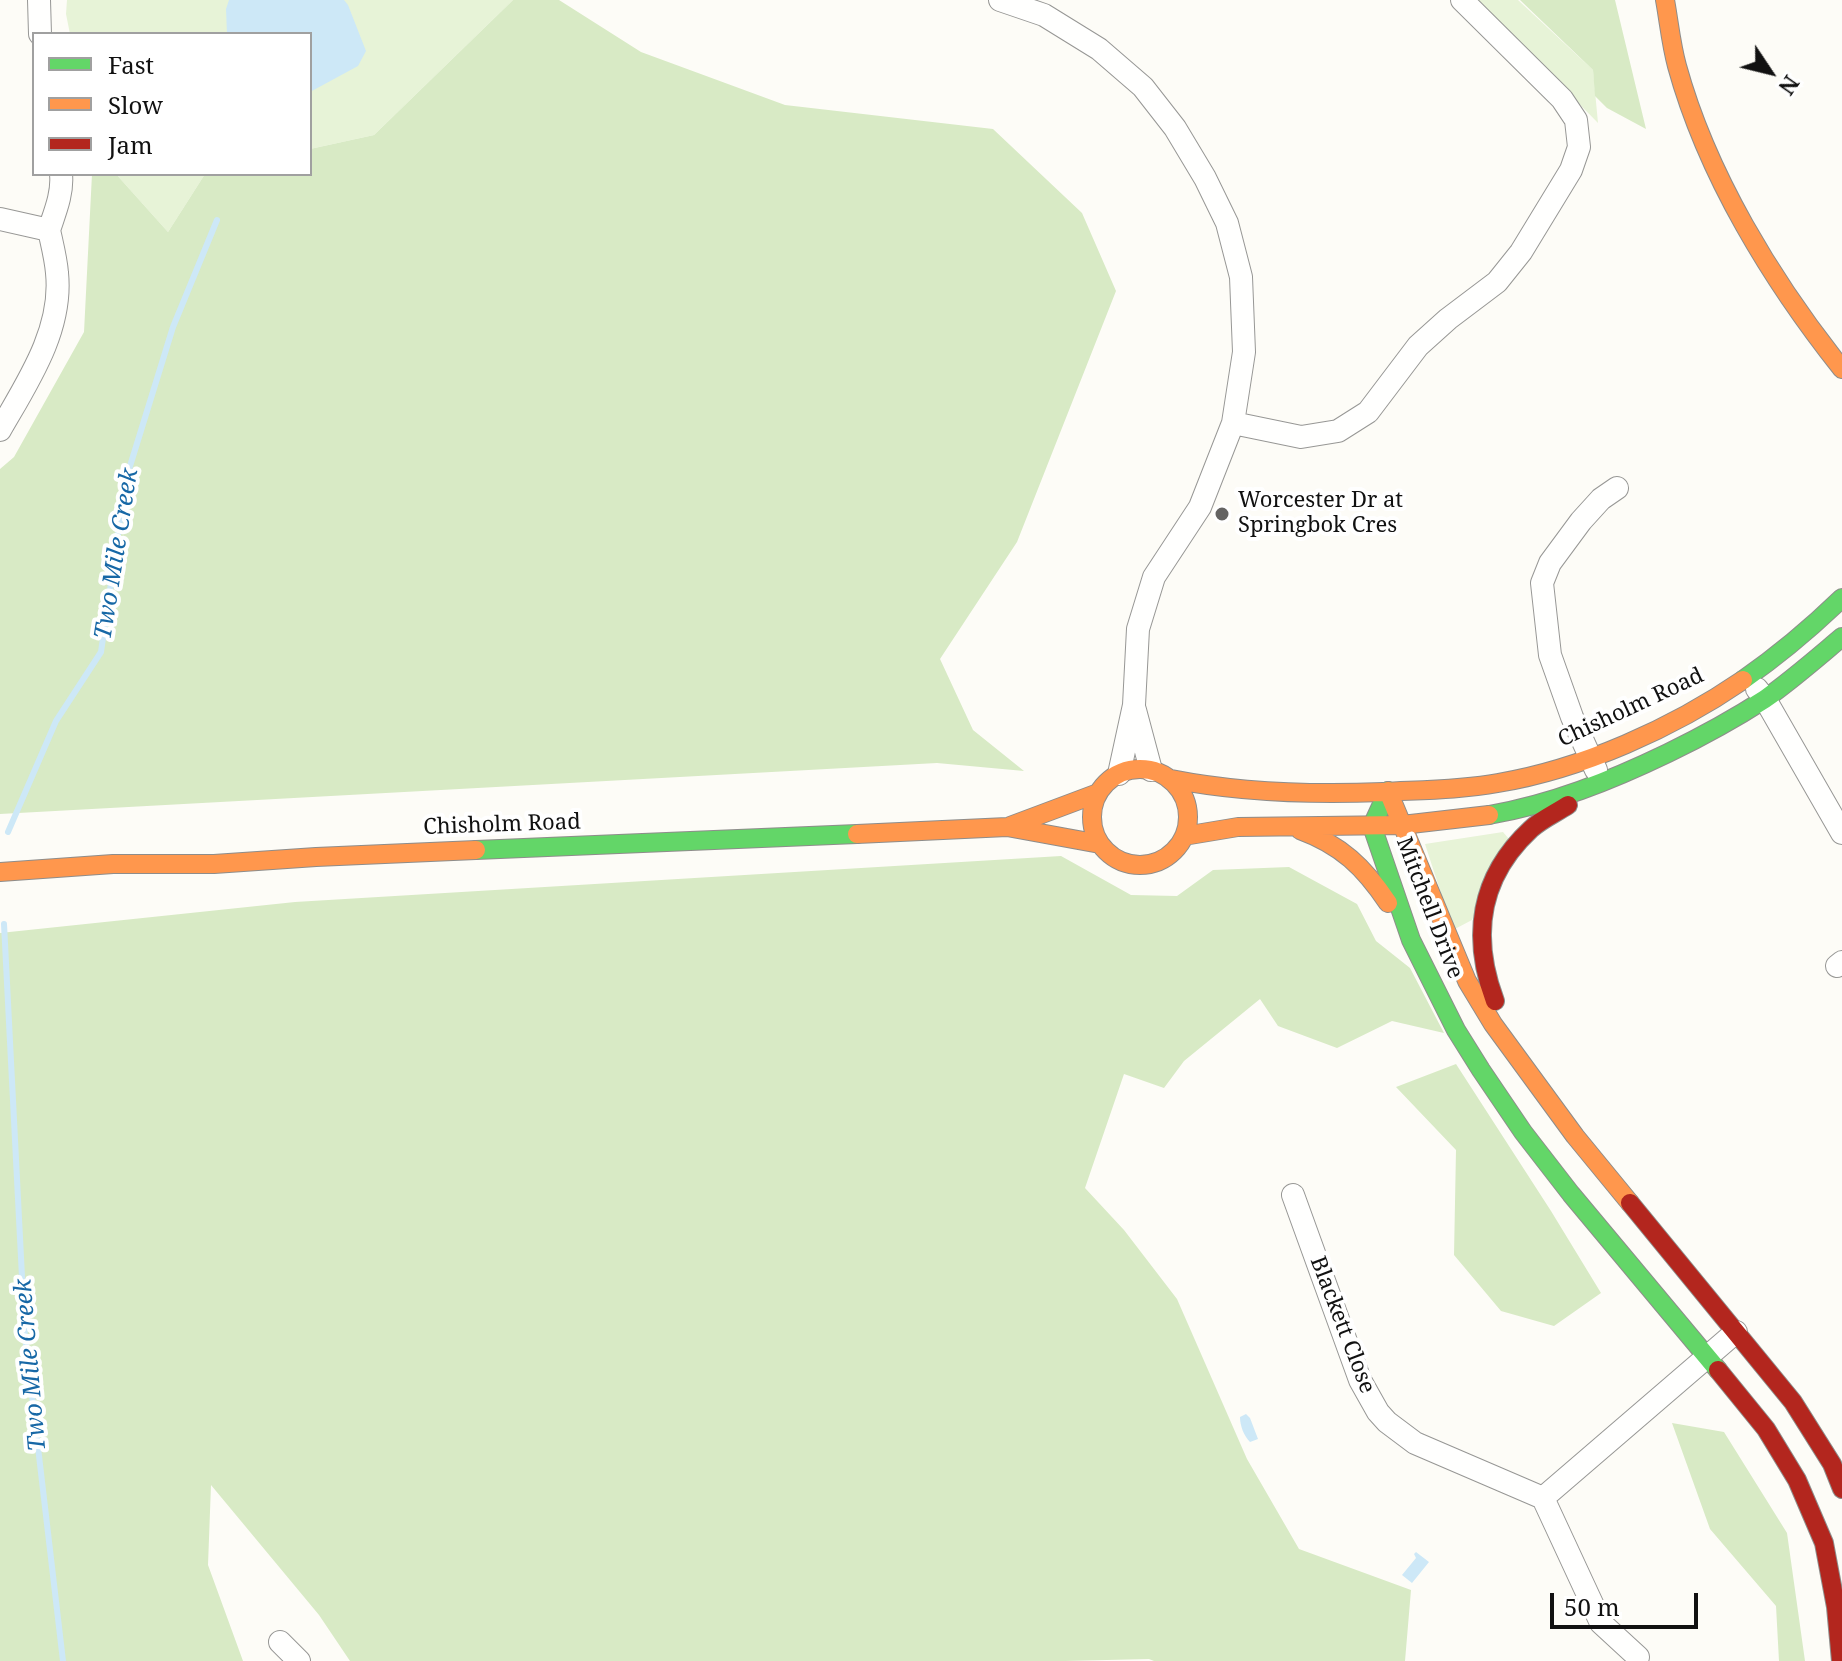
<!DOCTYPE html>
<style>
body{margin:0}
#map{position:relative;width:1842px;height:1661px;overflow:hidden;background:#fdfcf7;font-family:"Noto Serif",serif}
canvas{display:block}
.legend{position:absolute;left:32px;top:32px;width:280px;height:144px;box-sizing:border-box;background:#fff;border:2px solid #a0a0a0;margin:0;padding:10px 14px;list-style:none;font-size:24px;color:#111}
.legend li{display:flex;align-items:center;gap:16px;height:40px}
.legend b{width:40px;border:2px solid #a0a0a0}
.north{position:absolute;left:1730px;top:32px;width:80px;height:80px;-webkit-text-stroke:6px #fff;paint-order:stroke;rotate:125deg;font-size:22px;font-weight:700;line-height:32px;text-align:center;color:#111}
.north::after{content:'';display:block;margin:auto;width:28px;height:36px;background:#111;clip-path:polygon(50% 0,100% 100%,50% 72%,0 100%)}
.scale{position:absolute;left:1550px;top:1593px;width:148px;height:36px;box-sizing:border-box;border:4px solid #111;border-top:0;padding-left:10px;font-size:24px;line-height:28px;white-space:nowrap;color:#111;-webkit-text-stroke:6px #fff;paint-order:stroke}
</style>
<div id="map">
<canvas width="1842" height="1661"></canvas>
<ul class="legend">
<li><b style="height:10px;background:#63d668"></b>Fast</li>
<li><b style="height:10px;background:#ff974d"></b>Slow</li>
<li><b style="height:10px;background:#b3261e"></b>Jam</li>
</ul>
<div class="north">N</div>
<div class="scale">50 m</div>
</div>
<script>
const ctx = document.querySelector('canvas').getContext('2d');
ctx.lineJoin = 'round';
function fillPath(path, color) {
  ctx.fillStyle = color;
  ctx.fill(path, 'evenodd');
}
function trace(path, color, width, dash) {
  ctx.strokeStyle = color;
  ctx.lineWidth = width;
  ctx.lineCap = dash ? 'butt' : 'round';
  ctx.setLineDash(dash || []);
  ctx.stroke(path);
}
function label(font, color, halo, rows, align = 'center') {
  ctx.font = font + ' "Noto Serif",serif';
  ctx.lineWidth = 8;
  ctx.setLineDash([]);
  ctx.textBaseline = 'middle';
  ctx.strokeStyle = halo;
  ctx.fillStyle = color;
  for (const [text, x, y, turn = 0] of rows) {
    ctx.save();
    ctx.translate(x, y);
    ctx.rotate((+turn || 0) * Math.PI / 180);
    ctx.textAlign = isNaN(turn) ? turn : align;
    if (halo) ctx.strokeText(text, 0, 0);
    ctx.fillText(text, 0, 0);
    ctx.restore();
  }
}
const green = new Path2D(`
 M67,0H513L374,135L310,149V34H70L66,14Z
 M1477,0H1518L1593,70L1598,123Z
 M116,174H205L168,232Z
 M1503,832L1509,839L1472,920L1453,930L1425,844Z`);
const forest = new Path2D(`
 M513,0H559L641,52L785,105L993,129L1082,213L1116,291L1017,542L940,659L973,730L1024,771L937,763L0,814V469L14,457L84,332L92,174H116L168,232L205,174H310V149L374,135Z
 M1520,0H1615L1646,129L1607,108L1595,96L1593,70Z
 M1061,856L1131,895L1177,896L1213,870L1289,867L1357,904L1376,941L1410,968L1444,1033L1392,1021L1337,1048L1278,1026L1260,999L1184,1061L1164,1088L1124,1074L1085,1188L1124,1230L1177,1299L1247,1459L1299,1549L1411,1590L1405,1661H1154L1149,1659L1065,1661H350L319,1615L211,1485L208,1565L243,1661H0V933L295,902Z
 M1456,1064L1551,1211L1601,1293L1554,1326L1501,1311L1454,1255L1456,1150L1396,1087Z
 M1672,1423L1724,1432L1787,1533L1805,1661H1779L1776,1606L1710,1529Z`);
const water = new Path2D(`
 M229,0H344L348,5L366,51L358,66L310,92V34H227L226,9Z
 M1246,1414L1250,1418L1258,1439L1250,1442C1244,1436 1240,1426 1240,1417Z
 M1416,1552L1429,1562L1412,1583L1402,1575L1416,1558L1414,1554Z`);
const stream = new Path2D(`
 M8,832L56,721L101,652L126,479L173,327L217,220
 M4,924L25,1336L63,1661`);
const street = new Path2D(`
 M39,0L40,34
 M1000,0L1044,15L1099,49L1143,87L1175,128L1205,178L1227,223L1241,277L1244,352L1233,423L1200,507L1154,577L1138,629L1134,705L1119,774
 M0,219L49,230C52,244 56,259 57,273C63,330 27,383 0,430
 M49,230C55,212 63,193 61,174
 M1233,423L1301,437L1338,431L1368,412L1418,346L1448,319L1497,282L1521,252L1571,170L1579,147L1576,120L1562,99L1462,0
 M1757,689L1765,699L1842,833
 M1135,710L1151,770
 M1596,770L1572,717L1550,655L1542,583L1550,563L1581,521L1601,499L1617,488
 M1837,966L1842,962
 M1293,1195L1360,1380L1378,1412L1387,1422L1415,1443L1543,1498L1736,1332
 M1543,1498L1601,1623L1638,1657
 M280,1642L299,1661`);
const fast = new Path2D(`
 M1743,680C1779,655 1811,628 1842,598
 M1388,791L1372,826L1411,940L1456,1030L1481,1070L1523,1132L1571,1194L1718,1370
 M1489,815C1552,804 1610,781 1668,753C1701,737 1734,719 1765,699C1792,680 1817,658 1842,637
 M476,850L857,834`);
const slow = new Path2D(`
 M1665,0C1669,22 1671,44 1677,66C1707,175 1772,281 1842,369
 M1092 817a48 48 0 1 1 96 0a48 48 0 1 1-96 0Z
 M1171,779C1242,793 1311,795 1383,792C1421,790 1460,790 1498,783C1582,769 1673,728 1743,680
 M1388,791L1467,981L1493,1024L1575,1136L1630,1203
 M1010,826L1098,793
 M1300,830C1341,845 1364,867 1388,903
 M857,834L1007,827L1100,844
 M1184,836L1238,827L1402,825L1489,815
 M0,872L113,864H214L316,857L476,850`);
const jam = new Path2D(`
 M1495,1001C1471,937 1479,877 1531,829C1542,819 1556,813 1568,805
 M1630,1203L1793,1402L1832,1464L1842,1489
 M1718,1370L1766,1429L1797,1480L1824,1543L1836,1607L1841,1661`);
const markers = [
 [1222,514,8,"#646362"]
];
const poiNames = [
 ["Worcester Dr at",1238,501],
 ["Springbok Cres",1238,526]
];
const streetNames = [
 ["Chisholm Road",1631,708,-25],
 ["Chisholm Road",502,825,-2],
 ["Mitchell Drive",1429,908,69],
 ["Blackett Close",1342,1325,69]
];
const waterNames = [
 ["Two Mile Creek",117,554,-81],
 ["Two Mile Creek",31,1365,-95]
];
fillPath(green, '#e7f3d7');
fillPath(forest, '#d8eac5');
fillPath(water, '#cde8f7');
trace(stream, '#cde8f7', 6);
trace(street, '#979795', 24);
trace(fast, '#8e8d8b', 20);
trace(slow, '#8e8d8b', 20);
trace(jam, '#8e8d8b', 20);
trace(street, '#fffffe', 22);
trace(fast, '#63d668', 18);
trace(slow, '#ff974d', 18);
trace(jam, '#b3261e', 18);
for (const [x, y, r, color] of markers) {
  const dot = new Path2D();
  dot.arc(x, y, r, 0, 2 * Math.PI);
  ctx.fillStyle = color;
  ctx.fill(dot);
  trace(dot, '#fff', 3);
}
label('22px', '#111', '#fff', poiNames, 'left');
label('22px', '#111', '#fff', streetNames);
label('italic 24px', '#1768a6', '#fff', waterNames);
</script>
